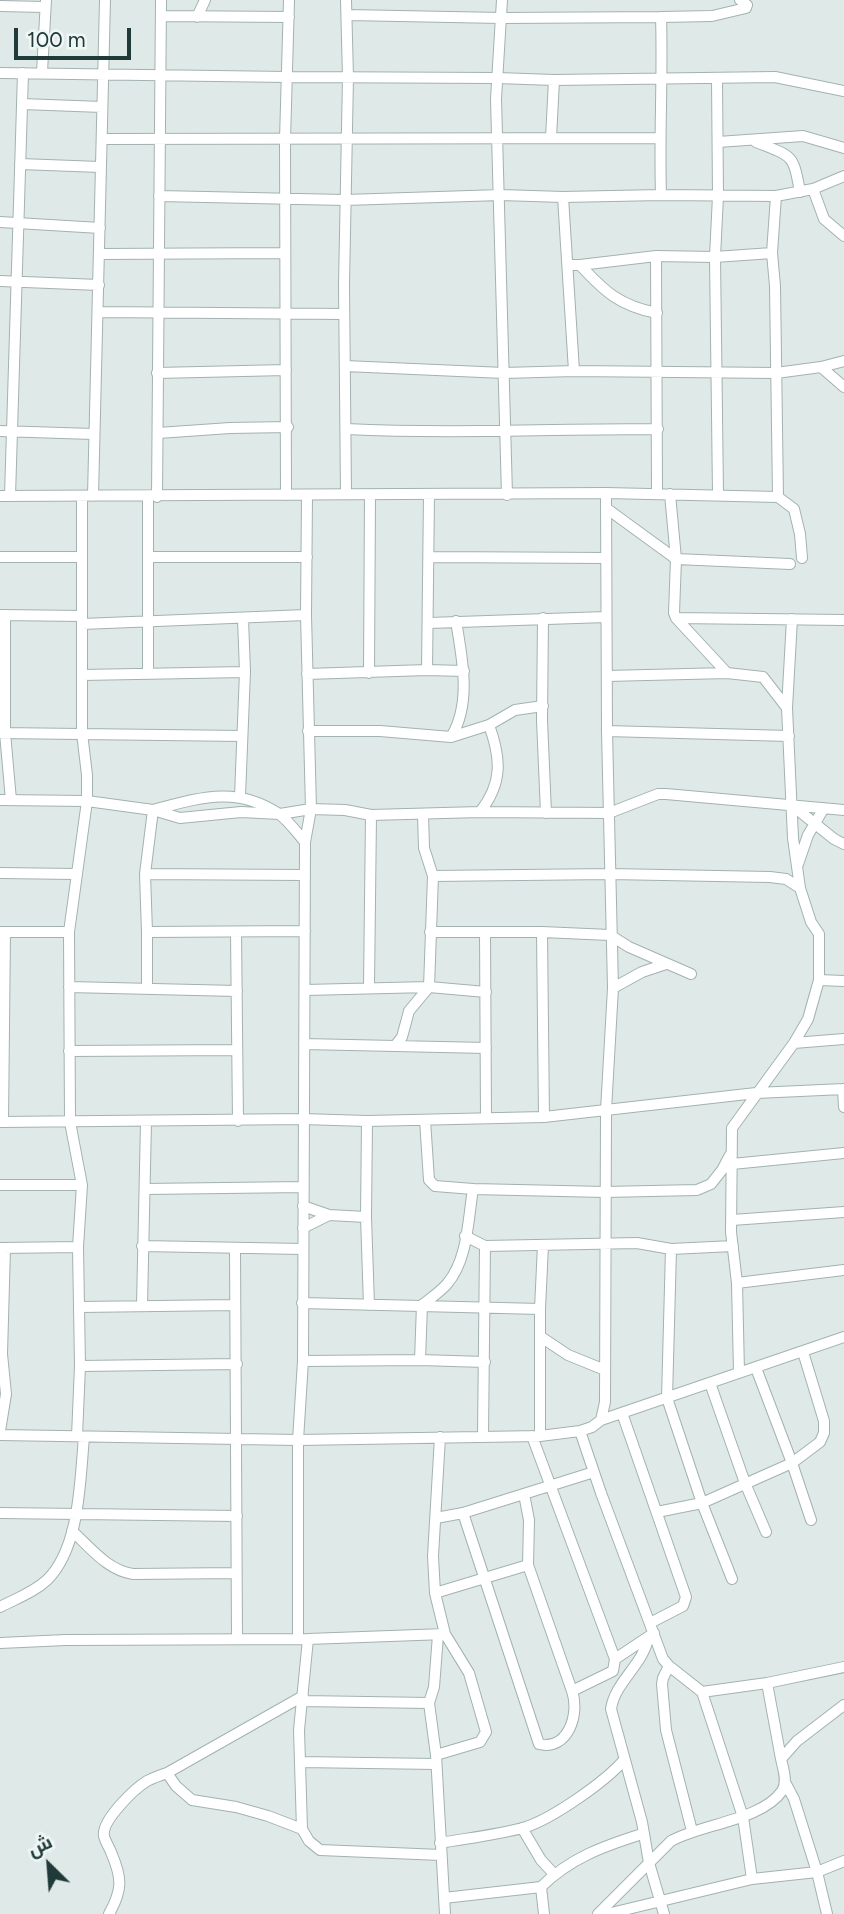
<!DOCTYPE html>
<meta charset="utf-8">
<style>
body{margin:0}
#map{position:relative;width:844px;height:1914px;overflow:hidden;background:#dfeae8;font-family:Figtree,Cairo,sans-serif}
canvas{display:block}
.north{position:absolute;left:14px;top:1830px;width:70px;height:70px;-webkit-text-stroke:5px #eff7f5;paint-order:stroke;rotate:335deg;font-size:19px;font-weight:700;line-height:28px;text-align:center;color:#203a39}
.north::after{content:'';display:block;margin:auto;width:24px;height:32px;background:#203a39;clip-path:polygon(50% 0,100% 100%,50% 72%,0 100%)}
.scale{position:absolute;left:14px;top:28px;width:117px;height:32px;box-sizing:border-box;border:4px solid #203a39;border-top:0;padding-left:9px;font-size:21px;line-height:24px;white-space:nowrap;color:#203a39;-webkit-text-stroke:5px #eff7f5;paint-order:stroke}
</style>
<div id="map">
<canvas width="844" height="1914"></canvas>
<div class="north">ش</div>
<div class="scale">100 m</div>
</div>
<script>
const ctx = document.querySelector('canvas').getContext('2d');
ctx.lineJoin = 'round';
function trace(path, color, width, dash) {
  ctx.strokeStyle = color;
  ctx.lineWidth = width;
  ctx.lineCap = dash ? 'butt' : 'round';
  ctx.setLineDash(dash || []);
  ctx.stroke(path);
}
const minor = new Path2D(`
 M502,0L496,99L507,495
 M0,6L44,7
 M347,15L502,18L661,17C663,76 659,135 661,195
 M161,16L289,17
 M197,17L205,0
 M661,17L712,16L746,8L747,5L740,0
 M42,72L46,0
 M0,73L287,77L497,78L554,80L775,77L844,91
 M717,79L718,196L715,257L718,494
 M22,104L102,107
 M551,138L554,80
 M102,139L659,138
 M718,142L803,136L844,148
 M756,142C793,157 793,153 800,192
 M20,164L100,167
 M813,189L824,219L844,236
 M159,196L345,200L501,195L563,197L661,195L776,196L813,189L844,176
 M776,196L772,253L775,286L778,497
 M563,197L574,371
 M0,222L100,228
 M100,254L285,253
 M656,256L657,494
 M568,265H580L656,256L715,257L772,253
 M580,265C605,292 620,306 657,313
 M0,281L99,285
 M98,312L344,314
 M345,366L504,373L574,371L776,373L821,367L844,361
 M821,367L844,387
 M157,373L286,370
 M346,429C450,434 554,429 658,429
 M0,431L93,434
 M158,433L230,428L288,427
 M346,494L344,285L348,77L346,0
 M670,494L676,559L674,613L676,618L727,673
 M286,495L285,140L289,0
 M0,496L606,493L778,497L794,509L800,534L802,558
 M10,496L23,73
 M93,496L105,0
 M157,497L161,0
 M606,508L676,559L790,564
 M0,557H82
 M148,557H307
 M430,557L606,558
 M0,615L82,616
 M5,615V733L11,800
 M543,618L542,720L546,813
 M676,618L844,620
 M429,623L606,617
 M82,624L306,615
 M427,670L429,494
 M369,673L370,495
 M148,674V497
 M307,674L427,670L464,671
 M82,675L245,672
 M607,676L727,673L763,677L787,708
 M308,731H380L451,737L489,725L515,710L543,706
 M607,731L789,736
 M0,733L242,736
 M451,737C472,703 462,658 456,621
 M240,796L245,672L243,619
 M0,800L87,801L153,810L180,818L241,812L280,814L311,809L345,810L371,815L480,812L609,813L658,794H666L844,810
 M793,806L834,839L844,844
 M480,812C503,783 501,758 489,725
 M798,864L808,835L824,808
 M0,873L76,874
 M145,874L305,875
 M433,876L610,874L770,877L786,879L800,888
 M0,932H69
 M147,932L145,874L153,810C199,798 236,785 279,814C289,821 297,833 305,842
 M236,932L238,1121
 M430,932H542L610,935L629,947L691,974
 M485,932L486,1118
 M542,932L544,1117
 M819,980L844,981
 M69,987L237,991
 M369,987L371,815
 M147,988V932L305,931
 M613,988L642,972L666,964
 M305,990L429,987L486,992
 M794,1043L844,1039
 M304,1044L486,1048
 M395,1046L402,1037L409,1011L429,987L433,876L424,848L423,814
 M69,1051L237,1050
 M843,1089L844,1107
 M425,1120L429,1180L435,1186L473,1189L605,1192L697,1190L711,1184L722,1170L730,1155
 M367,1121L366,1217L369,1305
 M0,1122L302,1119L367,1121L544,1117L756,1093L844,1089
 M3,1122L5,932
 M732,1164L844,1153
 M0,1185H82
 M145,1189L303,1187
 M303,1206L329,1215L366,1217
 M732,1220L844,1212
 M303,1228L329,1215
 M465,1236L485,1246L637,1243L671,1249L733,1246
 M142,1246L302,1249
 M1,1248L78,1247
 M235,1249L237,1639
 M671,1249L667,1398L702,1503L732,1579
 M737,1283L844,1270
 M302,1303L540,1309
 M142,1305L146,1122
 M80,1307L235,1305
 M541,1337L568,1355L605,1370
 M420,1360L422,1305C431,1298 440,1292 447,1284C468,1260 468,1219 473,1189
 M303,1361L420,1360L485,1362
 M80,1366L237,1364
 M756,1368L792,1463L811,1520
 M739,1372L737,1283L731,1232L732,1128L794,1043L808,1019L819,980V934L811,922L800,888L793,838L787,708L792,619
 M710,1383L745,1483L766,1532
 M622,1413L686,1597L683,1606L650,1623
 M601,1420L844,1337
 M0,1431L6,1394L2,1354L5,1248
 M580,1431L601,1493L663,1659L669,1666L702,1692L767,1683L844,1667
 M0,1435L298,1440L540,1436L580,1431L592,1427L601,1420L605,1402L606,1110L613,988L607,731L606,493
 M77,1436L80,1366L78,1247L82,1185L70,1122L69,932L87,801V775L82,733V496
 M483,1436L485,1246
 M532,1436L615,1659
 M540,1436V1309L543,1245
 M524,1494L529,1520L528,1565
 M657,1512L702,1503L792,1463L820,1442L824,1433V1421L803,1352
 M0,1513L237,1516
 M463,1513L539,1744C568,1751 580,1714 572,1691L613,1671L615,1659L654,1633
 M436,1518L463,1513L594,1472
 M72,1531C91,1548 107,1570 133,1574L236,1573
 M435,1593L528,1565L572,1691
 M0,1607C15,1599 33,1593 47,1580C80,1548 80,1480 84,1437
 M438,1635L434,1687L429,1703L436,1755L445,1914
 M298,1639V1440L303,1361L305,842L311,809L306,615L307,495
 M308,1639L299,1730L302,1829L309,1841L320,1850L441,1855
 M648,1639C642,1666 615,1682 611,1709L642,1822L649,1863L664,1914
 M0,1643L66,1640L308,1639L445,1634
 M669,1666L663,1678L662,1684L666,1730L692,1831
 M767,1683L781,1759
 M702,1692L743,1817L752,1879
 M303,1701L429,1703
 M436,1755L480,1742L486,1732L469,1673L445,1634L435,1593L433,1556L440,1437
 M300,1762L436,1764
 M167,1773L176,1786L192,1800L236,1807L268,1816L302,1829
 M785,1782L794,1799L817,1872L844,1861
 M522,1828L541,1860L554,1874
 M440,1843C468,1838 498,1835 526,1827C553,1818 605,1782 624,1760
 M444,1898L541,1887
 M109,1914C123,1889 122,1878 111,1852C109,1847 105,1841 104,1836C101,1821 134,1789 147,1781C153,1778 161,1775 167,1773L303,1696
 M544,1914L541,1887C570,1858 604,1846 642,1834
 M598,1914L671,1841C702,1824 762,1820 782,1791C788,1782 783,1768 781,1759L797,1741L844,1705
 M607,1914L752,1879L817,1872L827,1914`);
trace(minor, '#a2b2b0', 12);
trace(minor, '#fff', 10);
</script>
